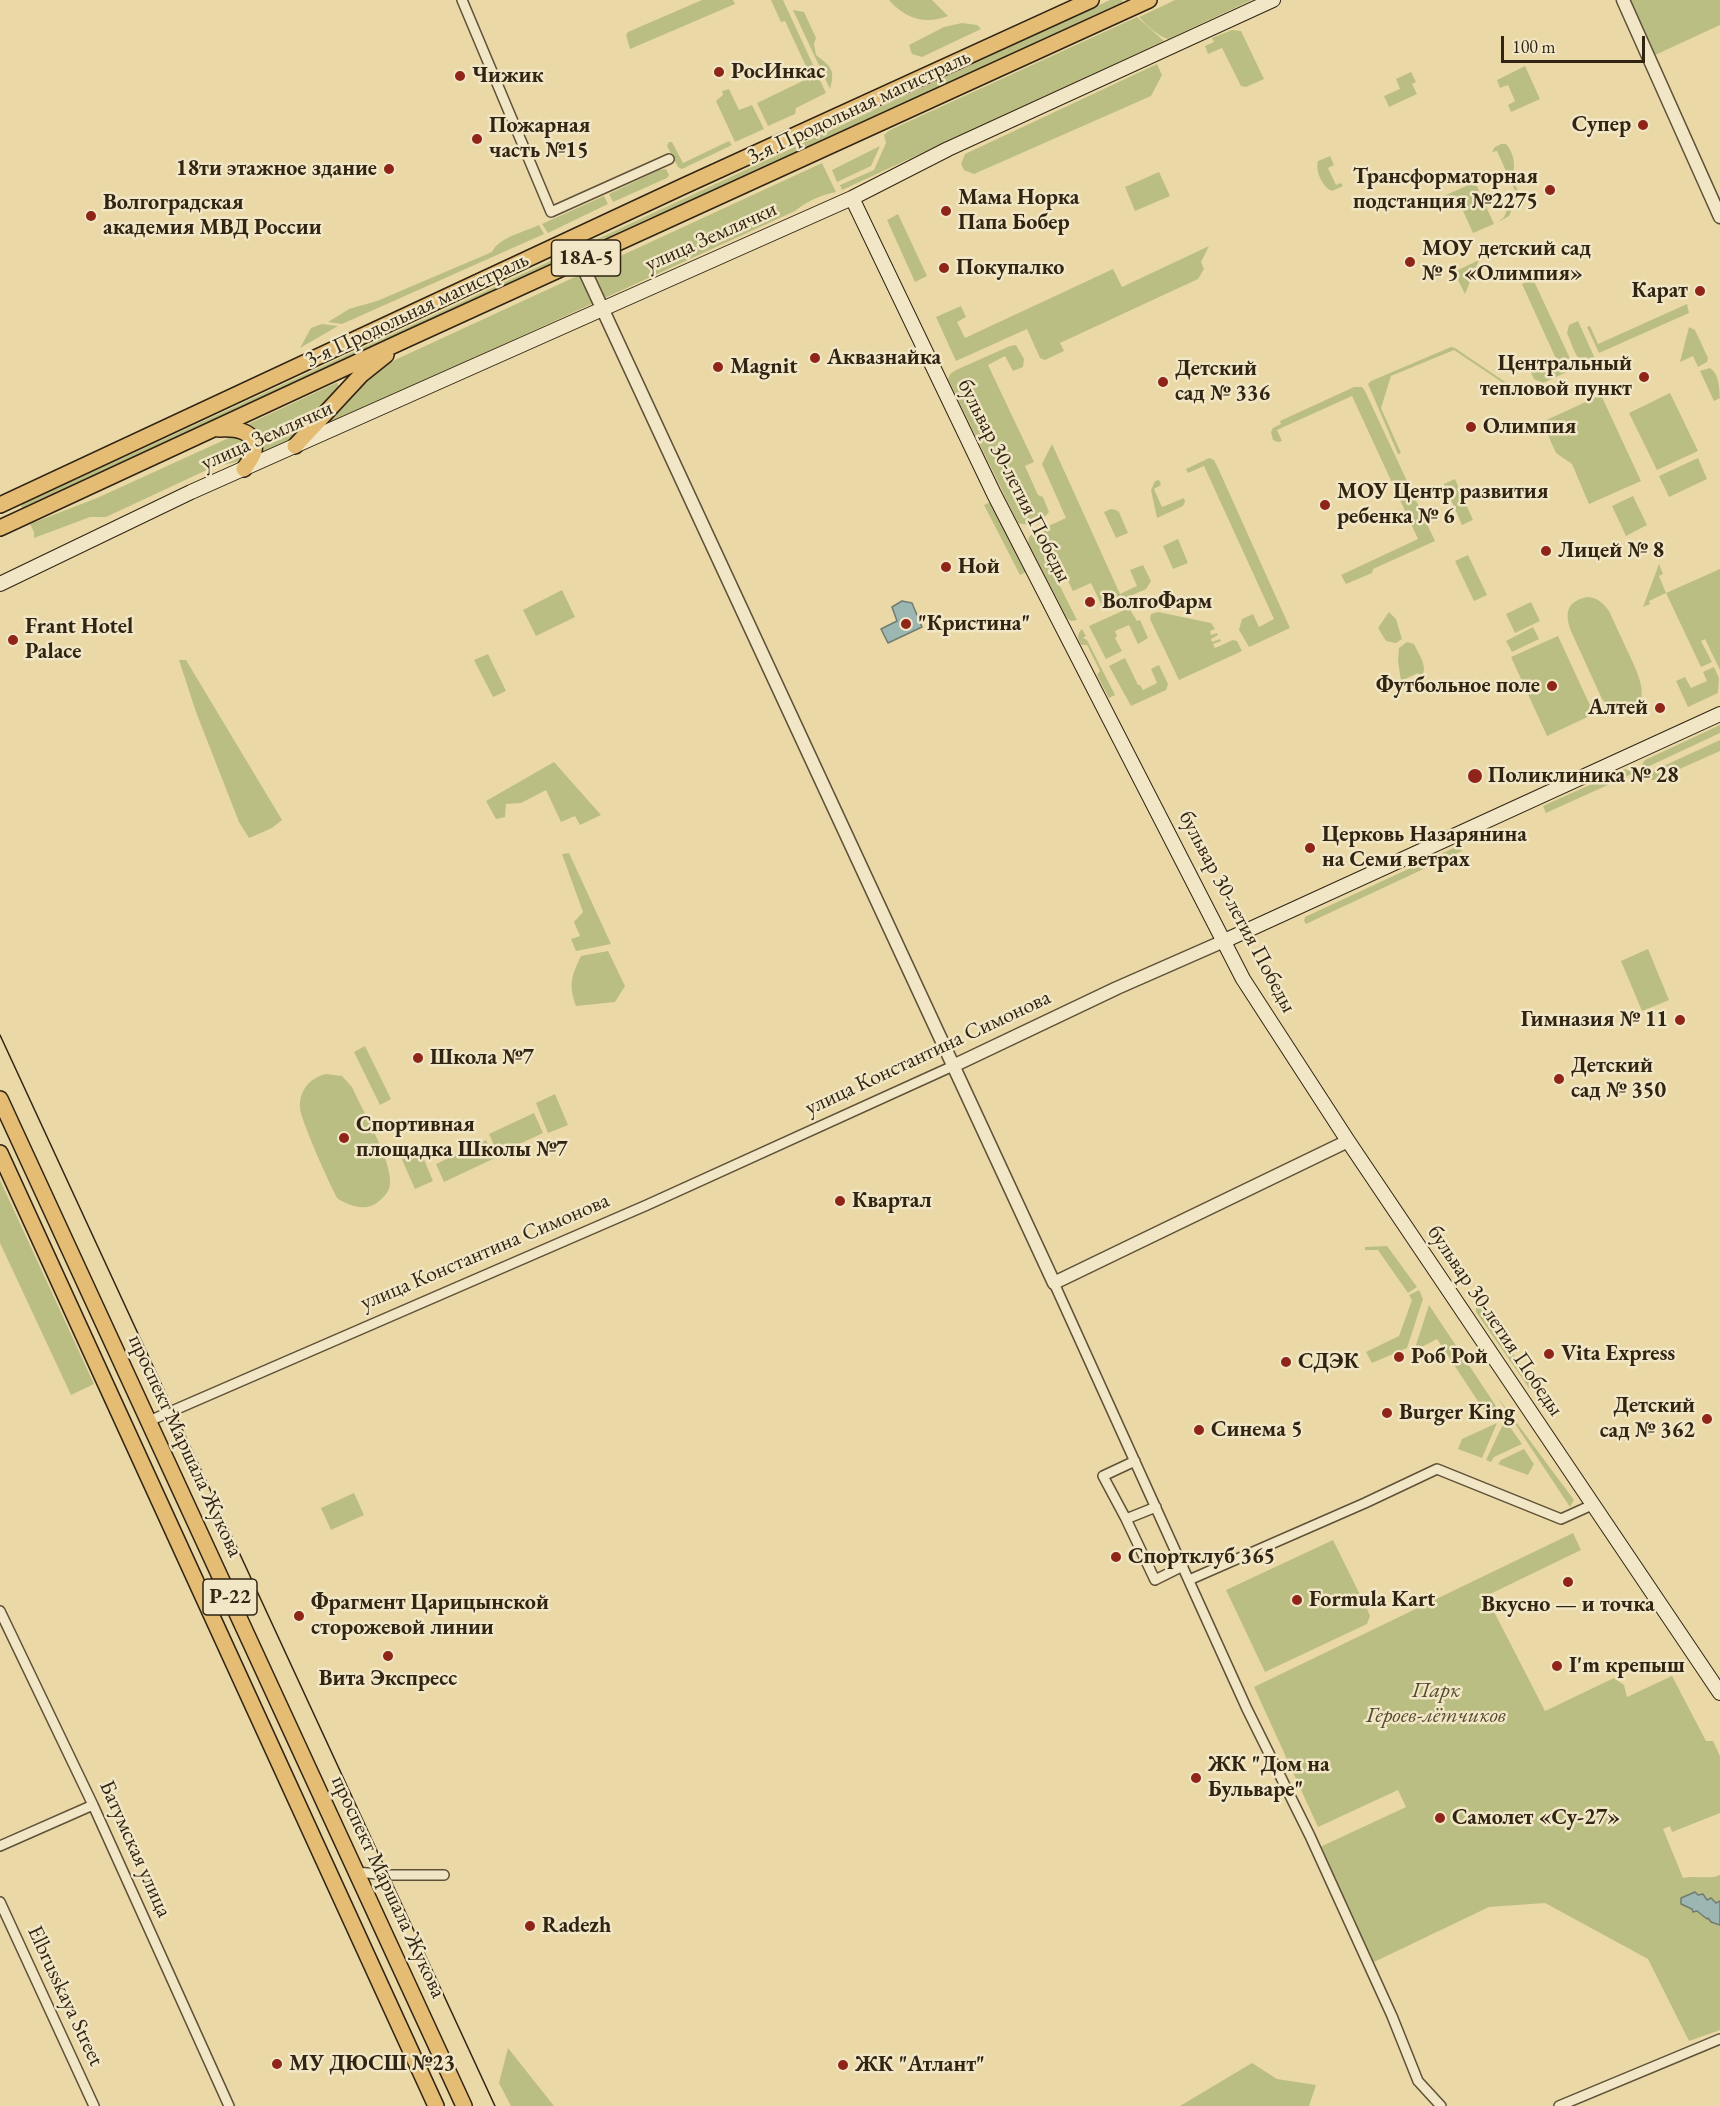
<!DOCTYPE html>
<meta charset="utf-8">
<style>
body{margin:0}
#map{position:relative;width:1720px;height:2106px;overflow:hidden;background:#ead9a6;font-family:"EB Garamond",serif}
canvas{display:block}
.scale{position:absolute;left:1501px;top:36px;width:144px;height:27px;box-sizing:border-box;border:3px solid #312413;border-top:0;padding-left:8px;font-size:18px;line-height:21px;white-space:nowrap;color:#312413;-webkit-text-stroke:4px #f1e6c5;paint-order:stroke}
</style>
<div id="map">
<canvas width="1720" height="2106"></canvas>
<div class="scale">100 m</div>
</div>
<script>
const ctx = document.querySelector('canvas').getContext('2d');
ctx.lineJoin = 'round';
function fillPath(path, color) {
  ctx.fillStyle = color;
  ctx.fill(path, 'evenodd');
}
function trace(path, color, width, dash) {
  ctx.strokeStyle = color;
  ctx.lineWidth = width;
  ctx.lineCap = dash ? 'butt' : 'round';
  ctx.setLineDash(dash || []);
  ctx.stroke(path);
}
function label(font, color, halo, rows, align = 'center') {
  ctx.font = font + ' "EB Garamond",serif';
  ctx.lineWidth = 5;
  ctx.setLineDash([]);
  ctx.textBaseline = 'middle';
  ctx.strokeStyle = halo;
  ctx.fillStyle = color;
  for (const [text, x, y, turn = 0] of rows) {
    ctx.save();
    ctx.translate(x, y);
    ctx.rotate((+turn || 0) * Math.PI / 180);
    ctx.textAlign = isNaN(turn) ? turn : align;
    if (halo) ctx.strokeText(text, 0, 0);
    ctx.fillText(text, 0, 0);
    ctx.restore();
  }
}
const green = new Path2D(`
 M702,0H733L735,4L630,49L626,35L628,32Z
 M771,0H783L826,93L796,108L795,114L768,126L757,103L811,77L785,21L781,22Z
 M889,0H932L948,16C925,25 906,19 889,0Z
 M1110,0H1122L1123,2L731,184L647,219L22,508L21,505L488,290Z
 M1175,0H1252L1168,39C1158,36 1146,25 1139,17Z
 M1627,0H1720V25L1653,56Z
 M793,10L804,12L816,38L814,44L816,55C830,66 836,69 830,89Z
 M1137,17L1164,41L842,190L840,185L874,170L886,143L884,135L890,130Z
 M962,23L977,25L981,29L922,57L912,54L909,45L944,27Z
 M1232,30L1241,31L1264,79L1246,87L1241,86L1222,48L1208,54L1205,46L1214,42L1212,38Z
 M1157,64L1162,75L1151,96L974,174L964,170L961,164L965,154Z
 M1525,66L1540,99L1511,112L1508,105L1515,101L1508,85L1500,88L1497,80Z
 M1411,72L1416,82L1412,84L1417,94L1389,107L1384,96L1400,89L1396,79Z
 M729,89L739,110L752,105L764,129L735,142L716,101L723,95L722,91Z
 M729,141L732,145L682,169L678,167L667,146L669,142H672L683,163Z
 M1501,144H1506C1514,153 1516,166 1512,177L1519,193L1509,216L1498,222L1504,217L1515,191L1497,151L1492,152L1495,147Z
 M880,146L871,166L837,182L832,170Z
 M1330,156L1334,165L1328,168L1336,185L1341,183L1343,186L1332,191C1322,187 1315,170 1318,161Z
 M822,163L836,192C821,195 807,201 795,211L340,419L332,422L329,421L330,417L368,374L384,365Z
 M666,169L669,175L667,178L613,202L609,194L659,170Z
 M1159,172L1170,196L1135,211L1125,187Z
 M1475,182L1494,224L1473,233L1459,202L1449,206L1444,196Z
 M604,196L608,204L548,233L542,224Z
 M898,214L927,276L915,282L887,220Z
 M539,225L544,234L342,324L328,322L349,309L377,301L492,252C499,237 525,232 539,225Z
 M1209,246L1201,262L1204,269L1198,279L1060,343L1064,351L1045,360L1040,358L1027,329L956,361L936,317L961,306L966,317L957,322L965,338L1113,269L1122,287Z
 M1479,260L1465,294L1454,272Z
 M1533,279L1573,365L1569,371L1543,383L1534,379L1527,364L1536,359L1540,369L1557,361L1522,284Z
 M1687,304L1689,313L1599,353L1587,327L1590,326L1598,344Z
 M1578,321L1596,361C1577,370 1573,346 1567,333L1569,325Z
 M322,324L338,326L300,348L311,328Z
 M1689,327L1695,330L1708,358L1707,362L1698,367L1693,356L1680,362Z
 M1016,345L1024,359L1023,367L1013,371L1005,356L988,365L1034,462L1025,466L1038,495L1043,497L1049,512C1042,521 1029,527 1018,523L948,379L950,374L956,370L1010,346Z
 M1451,347L1455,348L1517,390L1518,393L1454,350L1391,376L1381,408L1401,453L1398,454L1368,384L1371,381Z
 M1710,368C1720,375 1719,388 1720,398L1714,401L1700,371Z
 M336,383H338V390L289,443L256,458L244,426Z
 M1354,387H1362L1365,391L1435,541L1373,569L1372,573L1346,584L1341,575L1418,539L1352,396L1277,430L1282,441L1278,442L1273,440L1271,432L1273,428L1281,424L1280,421Z
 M1670,393L1698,451L1657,470L1629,413Z
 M1601,395L1641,481L1589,504L1572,464L1556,453L1542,422Z
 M233,436L241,438L246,447L242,458L236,462L211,468L106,517H90L34,538V532L30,524L97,498Z
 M1052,444L1120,594L1137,586L1130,570L1143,565L1151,581L1146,589L1103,608L1091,583L1073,591L1042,529L1066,518L1042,464Z
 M1209,458L1214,460L1218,468L1290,628L1249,647L1239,630L1242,619L1253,614L1259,627L1274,619L1204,466L1188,473L1186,469Z
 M1698,458L1707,479L1669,497L1659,476Z
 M1455,479L1473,520L1462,525L1444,484Z
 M1159,480L1161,485L1154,489L1162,507L1184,498L1185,502L1183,506L1157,518L1151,490L1155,481Z
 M1633,496L1647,525L1626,536L1612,506Z
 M991,502L1026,572L1020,575L984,505Z
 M1111,509L1116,510L1119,512L1128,533L1116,538L1104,512Z
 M1033,533L1077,620L1071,621L1067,618L1028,543L1029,537Z
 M1178,539L1188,563L1173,569L1163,546Z
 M1468,555L1487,595L1474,601L1455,561Z
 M1659,564L1663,574L1659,576L1666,593L1720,569V670L1705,639L1701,641L1712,662L1701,667L1666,593L1649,601L1650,604L1643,607Z
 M562,590L575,617L536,636L523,610Z
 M1587,597C1598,598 1602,602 1609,611C1615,624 1621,637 1627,650C1638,673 1661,717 1611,708L1602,699L1570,629C1565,611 1567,602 1587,597Z
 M1531,602L1540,621L1515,633L1506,614Z
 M1129,608L1137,621L1140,620L1148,638L1138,644L1129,625L1115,631L1117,636L1115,638L1122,651L1106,659L1089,626Z
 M1158,612L1211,623L1215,629L1210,631L1211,635L1217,633L1218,635L1211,639L1212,642L1220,639L1221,641L1213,644L1215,648L1233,640L1237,641L1242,651L1179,680L1150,619L1151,614Z
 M1389,612L1396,619L1402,639L1396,643L1386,641L1378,628Z
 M1533,627L1539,639L1512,652L1506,641Z
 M1082,629L1086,636L1083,638L1087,640L1115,695L1109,698L1097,675L1100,671L1087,645H1081C1078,639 1076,635 1082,629Z
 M1558,636L1594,714L1547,736L1511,657Z
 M1407,642L1414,644C1419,655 1429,667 1421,678L1418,673L1401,681L1398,661L1399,648Z
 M488,654L506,691L493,697L474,660Z
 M1125,658L1138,685H1140L1143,690L1157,683L1151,669L1159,665L1168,684L1166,690L1131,706L1109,666Z
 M179,660H186L282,820L272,828L249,838L239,822L196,712Z
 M1714,667L1719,678L1718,693L1688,707L1676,681L1685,677L1691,688L1707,681L1703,672Z
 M1720,725V733L1643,769L1642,764L1645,760Z
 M1720,740V751L1655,780H1650L1646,774Z
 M554,762L601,815L580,825L575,816L561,822L546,790L521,803L506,804L505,817L496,819L486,801Z
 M1625,769L1634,773L1546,813L1543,806Z
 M1460,845L1462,851L1306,924L1304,921L1305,917Z
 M569,853L611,944L576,951L571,939L580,936L574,922L583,912L562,854Z
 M1648,949L1669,1000L1642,1011L1621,961Z
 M608,951L625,986L615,1002L576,1006C568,984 572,975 581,956Z
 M365,1046L391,1099L380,1105L354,1052Z
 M326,1074L342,1076L352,1087C362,1110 392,1160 390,1183C390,1191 384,1197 378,1202C366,1212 350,1206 338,1199C331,1188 300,1118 300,1108C299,1090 310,1078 326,1074Z
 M555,1094L568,1125L548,1133L536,1103Z
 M534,1113L543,1133L498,1154L489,1134Z
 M486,1140L495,1158L444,1182L436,1164Z
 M418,1145L433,1181L415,1189L399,1153Z
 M0,1180L94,1384L71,1395L0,1243Z
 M1387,1246L1417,1287L1408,1293L1378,1250H1365V1247Z
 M1419,1290L1423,1299L1407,1348L1372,1363L1366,1352L1399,1336L1412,1300L1409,1295Z
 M1478,1303L1539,1391L1529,1388L1476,1312V1307Z
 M1429,1305L1502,1415L1491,1421L1437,1339L1414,1351Z
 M1496,1395L1574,1500L1570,1507Z
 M1505,1420L1522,1444L1494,1457L1491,1462L1486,1460Z
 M1497,1423L1482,1458L1458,1449L1462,1439Z
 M1524,1449L1534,1464L1528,1475L1498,1464L1501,1460Z
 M354,1493L364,1515L331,1530L321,1508Z
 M1573,1533L1581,1550L1486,1596L1545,1711L1614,1678L1624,1685L1627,1697L1672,1676L1706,1741H1713L1720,1756V1813L1672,1832L1670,1826L1663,1829L1683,1878C1696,1875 1708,1880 1720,1875V2030L1689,2041L1648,1959L1545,1903L1489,1907L1374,1962L1320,1847L1406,1807L1398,1790L1318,1827L1254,1687Z
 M1333,1540L1368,1611L1370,1616L1367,1624L1265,1672L1226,1590Z
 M508,2048L554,2106H511L499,2083Z
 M1252,2063L1277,2079L1316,2085L1309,2106H1180Z`);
const water = new Path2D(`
 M902,601L912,603L922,627L888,643L881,629L897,621L892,607Z
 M1695,1892L1698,1895L1703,1894L1707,1900L1711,1898L1716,1903L1720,1901V1925L1711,1922L1708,1918L1707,1919L1697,1911L1693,1912L1692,1909L1681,1904V1898Z`);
const minor = new Path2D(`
 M462,0L551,212L669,159
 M1054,1283L1247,1709L1310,1836L1392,2016L1418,2081L1441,2106
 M149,1421L647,1205L953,1066
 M1156,1507L1126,1519L1155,1580L1183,1566
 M1126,1519L1103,1476L1135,1461
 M1189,1580L1365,1503L1437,1469L1561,1519L1592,1505
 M0,1611L93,1805L229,2106
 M0,1846L93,1805
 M356,1872L388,1875H444
 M0,1902L94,2106
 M1559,2106L1720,2039`);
const tertiary = new Path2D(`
 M1623,0L1720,217
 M574,263H580L583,267L1054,1283L1348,1141
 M953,1066L1117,988L1224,941`);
const secondary = new Path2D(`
 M852,198L994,494L1243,979L1348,1141L1720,1693
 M0,584L191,492L852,198L948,149L1273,0
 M1224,941L1720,714`);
const trunk = new Path2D(`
 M219,429C233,428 258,430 254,451C253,457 247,464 244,469
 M295,446L361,375L386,355
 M0,505L686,185L1091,0
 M0,528L405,340L1149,0
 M0,1099L464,2106
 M0,1153L436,2106`);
const tram = new Path2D(`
 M0,1035L495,2106`);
const markers = [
 [719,72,6,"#8f2418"],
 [460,76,6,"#8f2418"],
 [1643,125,6,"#8f2418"],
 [477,139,6,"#8f2418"],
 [389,169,6,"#8f2418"],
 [1550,190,6,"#8f2418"],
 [946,211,6,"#8f2418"],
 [91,216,6,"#8f2418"],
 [1410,262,6,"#8f2418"],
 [944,268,6,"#8f2418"],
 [1700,291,6,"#8f2418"],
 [815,358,6,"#8f2418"],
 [718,367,6,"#8f2418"],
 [1644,377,6,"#8f2418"],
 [1163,382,6,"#8f2418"],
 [1471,427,6,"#8f2418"],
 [1325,505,6,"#8f2418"],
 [1546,551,6,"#8f2418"],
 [946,567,6,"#8f2418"],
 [1090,602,6,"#8f2418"],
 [906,624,6,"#8f2418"],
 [13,640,6,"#8f2418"],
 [1552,686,6,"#8f2418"],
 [1660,708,6,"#8f2418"],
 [1475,776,8,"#8f2418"],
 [1310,848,6,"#8f2418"],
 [1680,1020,6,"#8f2418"],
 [418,1058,6,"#8f2418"],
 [1559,1079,6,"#8f2418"],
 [344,1138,6,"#8f2418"],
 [840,1201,6,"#8f2418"],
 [1549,1354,6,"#8f2418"],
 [1399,1357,6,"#8f2418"],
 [1286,1362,6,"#8f2418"],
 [1387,1413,6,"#8f2418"],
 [1707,1419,6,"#8f2418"],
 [1199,1430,6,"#8f2418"],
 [1116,1557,6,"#8f2418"],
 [1568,1582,6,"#8f2418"],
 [1297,1600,6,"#8f2418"],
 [299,1616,6,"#8f2418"],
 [388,1656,6,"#8f2418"],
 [1557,1666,6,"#8f2418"],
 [1196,1778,6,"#8f2418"],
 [1440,1818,6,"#8f2418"],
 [530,1926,6,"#8f2418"],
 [277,2064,6,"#8f2418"],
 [843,2065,6,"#8f2418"]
];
const shields = [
 [586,258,69],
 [230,1597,54]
];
const shieldNames = [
 ["18А-5",586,258],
 ["Р-22",230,1597]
];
const poiNames = [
 ["РосИнкас",731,72],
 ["Чижик",472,76],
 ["Супер",1631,125,"right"],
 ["Пожарная",489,126],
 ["часть №15",489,151],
 ["18ти этажное здание",377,169,"right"],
 ["Трансформаторная",1538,177,"right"],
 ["подстанция №2275",1538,202,"right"],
 ["Мама Норка",958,198],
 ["Папа Бобер",958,223],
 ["Волгоградская",103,203],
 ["академия МВД России",103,228],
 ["МОУ детский сад",1422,249],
 ["№ 5 «Олимпия»",1422,274],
 ["Покупалко",956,268],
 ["Карат",1688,291,"right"],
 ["Аквазнайка",827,358],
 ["Центральный",1632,364,"right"],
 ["тепловой пункт",1632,389,"right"],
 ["Magnit",730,367],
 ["Детский",1175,369],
 ["сад № 336",1175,394],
 ["Олимпия",1483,427],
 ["МОУ Центр развития",1337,492],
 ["ребенка № 6",1337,517],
 ["Лицей № 8",1558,551],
 ["Ной",958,567],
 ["ВолгоФарм",1102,602],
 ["\"Кристина\"",918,624],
 ["Frant Hotel",25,627],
 ["Palace",25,652],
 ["Футбольное поле",1540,686,"right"],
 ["Алтей",1648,708,"right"],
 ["Поликлиника № 28",1488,776],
 ["Церковь Назарянина",1322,835],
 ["на Семи ветрах",1322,860],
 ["Гимназия № 11",1668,1020,"right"],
 ["Школа №7",430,1058],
 ["Детский",1571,1066],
 ["сад № 350",1571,1091],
 ["Спортивная",356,1125],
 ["площадка Школы №7",356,1150],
 ["Квартал",852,1201],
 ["Vita Express",1561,1354],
 ["Роб Рой",1411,1357],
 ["СДЭК",1298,1362],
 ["Детский",1695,1406,"right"],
 ["сад № 362",1695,1431,"right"],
 ["Burger King",1399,1413],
 ["Синема 5",1211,1430],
 ["Спортклуб 365",1128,1557],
 ["Formula Kart",1309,1600],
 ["Фрагмент Царицынской",311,1603],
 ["сторожевой линии",311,1628],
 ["Вкусно — и точка",1568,1605,"center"],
 ["I'm крепыш",1569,1666],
 ["Вита Экспресс",388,1679,"center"],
 ["ЖК \"Дом на",1208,1765],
 ["Бульваре\"",1208,1790],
 ["Самолет «Су-27»",1452,1818],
 ["Radezh",542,1926],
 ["МУ ДЮСШ №23",289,2064],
 ["ЖК \"Атлант\"",855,2065]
];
const streetNames = [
 ["3-я Продольная магистраль",859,107,-25],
 ["улица Землячки",711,237,-24],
 ["3-я Продольная магистраль",417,310,-25],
 ["улица Землячки",267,436,-24],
 ["бульвар 30-летия Победы",1014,481,63],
 ["бульвар 30-летия Победы",1237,912,62],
 ["улица Константина Симонова",928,1053,-25],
 ["улица Константина Симонова",485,1252,-23],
 ["бульвар 30-летия Победы",1495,1321,56],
 ["проспект Маршала Жукова",185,1446,65],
 ["Батумская улица",135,1849,66],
 ["проспект Маршала Жукова",388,1887,65],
 ["Elbrusskaya Street",65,1996,65]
];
const parkNames = [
 ["Парк",1436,1691],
 ["Героев-лётчиков",1436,1716]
];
fillPath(green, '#bbbe83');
fillPath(water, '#9cb7b2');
trace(water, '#717c72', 1.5);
trace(minor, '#5f5138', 12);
trace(tertiary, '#5f5138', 15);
trace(secondary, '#312413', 16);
trace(trunk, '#312413', 18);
trace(minor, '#f1e6c5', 9);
trace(tertiary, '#f1e6c5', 12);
trace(secondary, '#f1e6c5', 14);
trace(trunk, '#e5bc73', 15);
trace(tram, '#312413', 1.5);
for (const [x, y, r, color] of markers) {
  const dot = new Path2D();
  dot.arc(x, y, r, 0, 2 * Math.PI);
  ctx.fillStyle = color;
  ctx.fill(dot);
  trace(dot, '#f1e6c5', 2);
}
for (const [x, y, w] of shields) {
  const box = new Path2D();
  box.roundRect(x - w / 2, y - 18, w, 36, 4.5);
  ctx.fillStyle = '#f1e6c5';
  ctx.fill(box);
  trace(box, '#312413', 1.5);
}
label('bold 21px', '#312413', null, shieldNames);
label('bold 22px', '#312413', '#f1e6c5', poiNames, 'left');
label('22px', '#312413', '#f1e6c5', streetNames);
label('italic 22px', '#544a2f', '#f1e6c5', parkNames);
</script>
